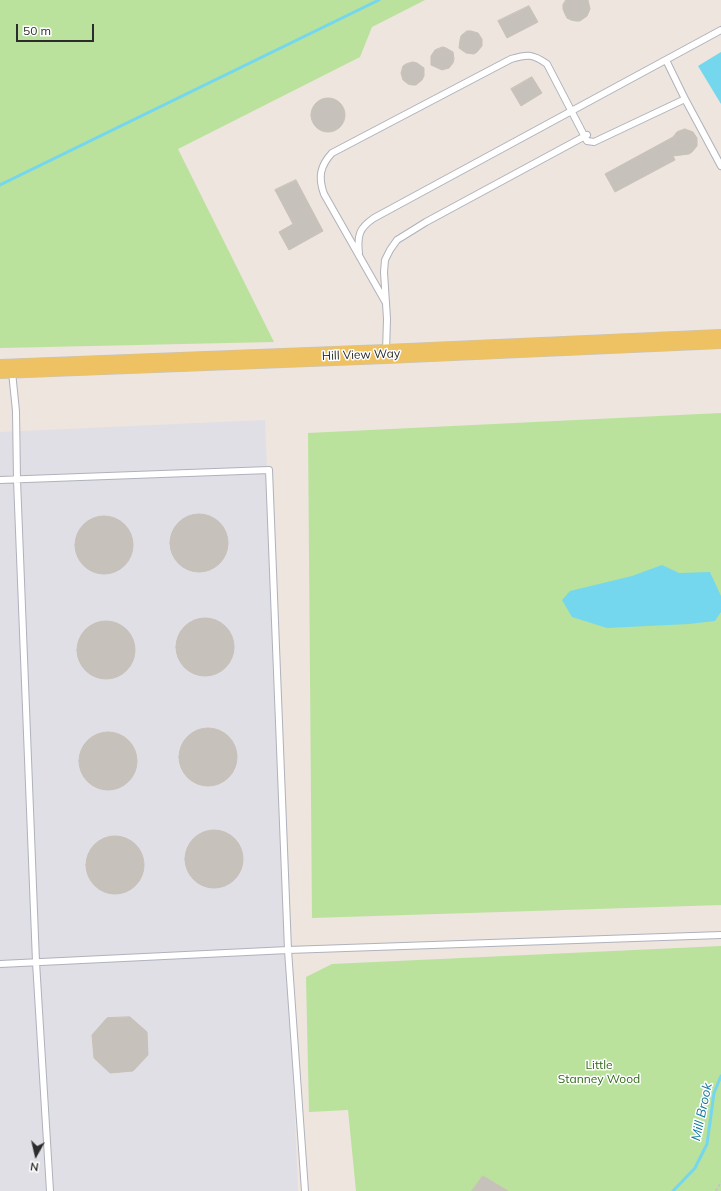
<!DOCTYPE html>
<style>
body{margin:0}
#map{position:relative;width:721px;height:1191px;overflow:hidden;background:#ede5de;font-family:Mulish,sans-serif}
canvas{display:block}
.north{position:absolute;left:16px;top:1135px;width:40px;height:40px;-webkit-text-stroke:3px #fff;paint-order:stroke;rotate:188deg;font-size:11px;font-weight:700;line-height:16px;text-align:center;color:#2c2c2c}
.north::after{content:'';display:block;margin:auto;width:14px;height:18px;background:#2c2c2c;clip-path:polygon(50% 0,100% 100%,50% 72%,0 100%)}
.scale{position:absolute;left:16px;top:24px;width:78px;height:18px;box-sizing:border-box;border:2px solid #2c2c2c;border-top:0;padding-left:5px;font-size:12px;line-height:14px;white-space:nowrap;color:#2c2c2c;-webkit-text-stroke:3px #fff;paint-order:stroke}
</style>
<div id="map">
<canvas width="721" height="1191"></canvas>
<div class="north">N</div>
<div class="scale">50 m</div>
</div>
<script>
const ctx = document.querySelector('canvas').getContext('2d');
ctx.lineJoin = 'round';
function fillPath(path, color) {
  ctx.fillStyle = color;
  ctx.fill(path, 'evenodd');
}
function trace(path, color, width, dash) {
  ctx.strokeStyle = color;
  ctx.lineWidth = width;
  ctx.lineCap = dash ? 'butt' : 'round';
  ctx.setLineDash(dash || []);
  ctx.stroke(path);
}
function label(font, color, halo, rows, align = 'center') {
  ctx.font = font + ' Mulish,sans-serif';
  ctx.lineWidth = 3;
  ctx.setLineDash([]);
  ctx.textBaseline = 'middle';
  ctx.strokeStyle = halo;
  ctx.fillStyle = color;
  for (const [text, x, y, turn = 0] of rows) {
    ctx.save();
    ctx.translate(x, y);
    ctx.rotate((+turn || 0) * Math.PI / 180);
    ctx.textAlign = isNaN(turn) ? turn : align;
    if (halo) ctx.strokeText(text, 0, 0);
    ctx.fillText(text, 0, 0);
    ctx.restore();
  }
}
const industrial = new Path2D(`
 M265,420L298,1191H0V432Z`);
const green = new Path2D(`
 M0,0H425L372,27L360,57L178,149L274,342L0,348Z
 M721,413V905L312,918L308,433Z
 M721,946V1191H508L483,1177L475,1191H356L348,1110L309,1112L306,977L332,964Z`);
const water = new Path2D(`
 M721,52V104L698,66Z
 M662,565L679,573L710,572L721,596V612L715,621L689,624L607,628L572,617L562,600L570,591L632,576Z`);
const stream = new Path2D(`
 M0,185L379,0
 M673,1191L695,1168L707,1144L714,1093L721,1076`);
const building = new Path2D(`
 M566,0H588L590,9L587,16L580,21H576L571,20L567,18L565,14L563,9V5Z
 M529,6L538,22L507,38L498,21Z
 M467,31H471L478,33L482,39V46L477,52L474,54L466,53L459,48L460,40L461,36Z
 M443,47L446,48L453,52L454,59L453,63L449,68L442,70L431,65V56L435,50Z
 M413,62L417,63L424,68V76L422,80L416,85H412L408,84L403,80L401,73L403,66L406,64Z
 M532,77L542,93L521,106L511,89Z
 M311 115a17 17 0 1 1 34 0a17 17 0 1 1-34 0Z
 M685,129L693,132L697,138V146L692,152L689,154L673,156L675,160L615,192L605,174L673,137L677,132Z
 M296,180L323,231L289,250L279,232L293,224L275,190Z
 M170 543a29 29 0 1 1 58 0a29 29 0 1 1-58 0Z
 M75 545a29 29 0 1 1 58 0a29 29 0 1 1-58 0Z
 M176 647a29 29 0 1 1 58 0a29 29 0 1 1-58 0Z
 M77 650a29 29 0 1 1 58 0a29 29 0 1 1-58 0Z
 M179 757a29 29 0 1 1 58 0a29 29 0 1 1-58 0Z
 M79 761a29 29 0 1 1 58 0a29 29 0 1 1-58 0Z
 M185 859a29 29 0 1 1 58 0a29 29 0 1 1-58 0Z
 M86 865a29 29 0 1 1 58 0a29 29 0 1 1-58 0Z
 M130,1017L147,1032L148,1055L133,1071L110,1073L94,1058L92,1035L107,1018Z
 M483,1176L508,1191H472Z`);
const path = new Path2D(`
 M716,1191L721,1182`);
const lane = new Path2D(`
 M666,60L685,99L721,166
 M359,253C357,236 359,228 374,218L721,30
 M386,303L324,194C318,177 320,166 332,153L511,59C528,54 533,54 547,64L587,141L594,142L685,99
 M386,352L387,319L384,272L385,260L390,250L397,240L426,222L587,135
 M12,372L16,411L17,480L36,962L50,1191
 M0,480L269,470L288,950L721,935
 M0,964L288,950L305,1191`);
const primary = new Path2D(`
 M0,369L386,354L721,339`);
const streetNames = [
 ["Hill View Way",361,355,-2]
];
const parkNames = [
 ["Little",599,1065],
 ["Stanney Wood",599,1079]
];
const waterNames = [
 ["Mill Brook",702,1112,-78]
];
fillPath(industrial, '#e0dfe6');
fillPath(green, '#bae29c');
fillPath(water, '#74d7ed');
trace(stream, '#74d7ed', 3);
fillPath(building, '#c6c1ba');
trace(building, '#c9c1b8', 1);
trace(lane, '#afb2bc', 8);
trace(primary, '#c4c4c4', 20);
trace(path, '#c4c4c4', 2, [3, 2]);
trace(lane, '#fff', 6);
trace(primary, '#eec262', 19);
label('12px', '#2c2c2c', '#fff', streetNames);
label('12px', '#32691c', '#fff', parkNames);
label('italic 13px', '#10779c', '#fff', waterNames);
</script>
